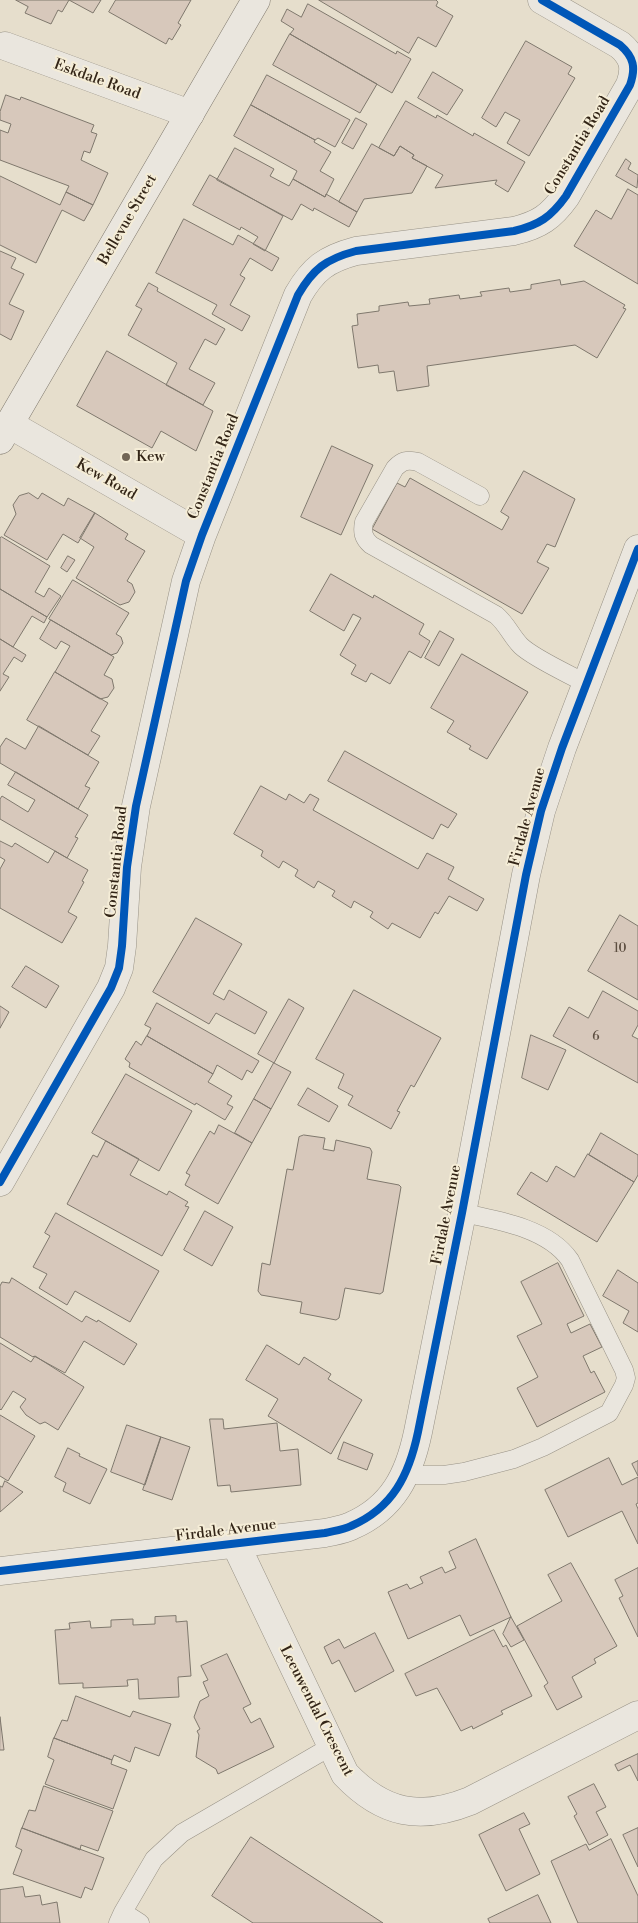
<!DOCTYPE html>
<style>
body{margin:0}
canvas{display:block;background:#e6decc}
</style>
<canvas width="638" height="1923"></canvas>
<script>
const ctx = document.querySelector('canvas').getContext('2d');
ctx.lineJoin = 'round';
function fillPath(path, color) {
  ctx.fillStyle = color;
  ctx.fill(path, 'evenodd');
}
function trace(path, color, width, dash) {
  ctx.strokeStyle = color;
  ctx.lineWidth = width;
  ctx.lineCap = dash ? 'butt' : 'round';
  ctx.setLineDash(dash || []);
  ctx.stroke(path);
}
function label(font, color, halo, rows, align = 'center') {
  ctx.font = font + ' "Libre Bodoni",serif';
  ctx.lineWidth = 4;
  ctx.setLineDash([]);
  ctx.textBaseline = 'middle';
  ctx.strokeStyle = halo;
  ctx.fillStyle = color;
  for (const [text, x, y, turn = 0] of rows) {
    ctx.save();
    ctx.translate(x, y);
    ctx.rotate((+turn || 0) * Math.PI / 180);
    ctx.textAlign = isNaN(turn) ? turn : align;
    if (halo) ctx.strokeText(text, 0, 0);
    ctx.fillText(text, 0, 0);
    ctx.restore();
  }
}
const building = new Path2D(`
 M16,0H101L93,13L69,0L62,12L58,10L51,24L25,13L28,7Z
 M116,0H191L178,23L181,25L172,40L169,38L166,44L109,12Z
 M319,0H436L438,2L436,6L453,16L436,47L418,37L409,53Z
 M308,4L396,54L397,51L411,59L392,93L290,34L294,29L281,21L287,9L301,17Z
 M290,34L377,84L360,113L273,65Z
 M526,41L572,67L568,74L575,78L529,156L507,143L520,120L505,112L496,127L482,118Z
 M433,72L463,90L447,115L418,98Z
 M267,75L350,120L335,147L318,138L315,140L251,105Z
 M6,95L20,100L21,97L94,125L91,132L97,134L90,153L84,151L81,160L108,173L93,205L66,192L69,186L0,160V130L8,133L11,124L0,120V112Z
 M406,101L436,118L437,115L473,136L474,133L525,162L508,192L495,184L497,180L435,188L443,175L412,158L414,155L400,146L394,156L379,148Z
 M251,105L315,140L314,142L331,152L320,171L334,179L325,197L293,179L297,171L234,136Z
 M356,118L367,124L353,149L342,143Z
 M372,144L394,156L400,146L414,155L412,158L427,166L412,193L364,199L357,212L339,202Z
 M235,148L274,169L270,176L289,186L293,179L325,197L326,194L357,212L349,227L314,208L313,211L301,204L292,220L217,180Z
 M626,159L631,163L628,169L638,175L637,188L616,176Z
 M210,175L283,216L265,251L253,244L258,237L241,227L240,230L193,205Z
 M0,176L60,205L66,192L93,205L84,221L62,210L36,263L0,245Z
 M628,189L638,195V284L574,246L596,210L611,219Z
 M184,219L233,245L238,235L279,258L272,271L250,258L240,275L245,278L230,305L250,316L242,331L212,314L217,305L156,273Z
 M0,251L16,258L11,268L24,274L9,304L24,311L11,340L0,334Z
 M560,280L561,285L584,281L625,305L623,308L626,309L597,358L575,345L427,366L429,386L397,391L394,371L379,373L378,365L358,368L352,326L358,325L357,314L379,311V306L408,302L409,306L430,304L429,299L459,295L460,299L482,296L480,292L509,288L510,292L531,289V285Z
 M149,283L158,288L157,291L225,329L216,345L205,339L189,369L215,383L203,405L166,385L177,363L128,335L142,309L136,306Z
 M107,351L213,411L196,451L161,431L152,448L77,406Z
 M332,446L373,465L341,535L301,517Z
 M524,471L575,499L555,547L547,544L537,562L549,568L522,614L372,529L397,483L405,487L410,478L502,530L509,517L501,512Z
 M29,493L38,499L42,493L64,506L68,498L95,513L78,543L63,534L47,560L4,535L16,514L13,505L19,496Z
 M95,513L128,534L125,539L145,551L127,581L132,584L135,592L129,602L120,605L76,578L94,547L80,538Z
 M2,537L50,566L35,592L44,597L49,588L61,596L47,617L0,589V538Z
 M68,556L75,560L67,572L61,568Z
 M331,574L373,598L374,595L424,624L419,634L430,641L421,658L409,651L390,684L371,673L366,682L351,674L356,665L340,655L361,618L353,614L344,631L310,611Z
 M73,580L129,613L116,634L121,637L123,643L117,653L111,655L49,619Z
 M0,589L47,617L44,623L32,616L13,647L0,639Z
 M51,620L114,657L104,675L112,679L114,688L108,697L100,699L55,672L70,646L61,641L56,649L40,639Z
 M440,631L454,639L439,666L425,658Z
 M0,639L26,655L22,662L14,657L3,674L9,677L0,691Z
 M462,654L528,692L487,759L469,749L471,746L447,732L454,721L431,708Z
 M55,672L108,703L91,731L100,736L88,755L27,720Z
 M39,726L99,762L85,786L90,788L78,809L0,763V747L6,738L25,749Z
 M345,751L457,814L448,828L441,824L433,839L328,781Z
 M16,772L88,815L75,837L78,838L67,858L0,819V799L2,796L28,812L35,800L8,785Z
 M261,786L286,800L289,794L304,803L310,794L319,799L313,810L418,869L427,853L454,867L448,879L484,899L477,911L449,896L438,914L435,912L420,938L392,923L388,929L370,917L373,912L354,901L351,908L332,896L335,891L318,881L314,888L295,876L298,870L283,861L279,868L261,856L263,851L234,834Z
 M0,841L12,847L15,843L48,863L55,851L88,870L82,881L84,882L68,912L77,917L62,943L0,908V869L5,860L0,857Z
 M620,915L638,926V1000L588,971Z
 M196,918L242,944L213,994L224,1000L229,990L267,1012L255,1034L216,1013L209,1024L153,992Z
 M26,966L59,986L46,1008L12,987Z
 M354,990L441,1038L414,1087L411,1085L397,1111L400,1112L391,1129L348,1105L353,1096L338,1088L344,1074L316,1059Z
 M603,991L638,1011V1025L632,1036L638,1039V1083L553,1036L569,1007L588,1018Z
 M289,999L304,1008L274,1063L258,1054Z
 M157,1003L259,1061L252,1073L247,1070L242,1080L217,1065L213,1074L147,1036L151,1028L145,1025Z
 M0,1006L9,1012L0,1028Z
 M531,1035L566,1050L548,1090L522,1078Z
 M147,1036L213,1074L208,1082L232,1096L227,1104L233,1107L225,1120L196,1103L195,1105L129,1067L130,1063L125,1059L136,1041L141,1045Z
 M274,1063L291,1072L271,1109L254,1099Z
 M126,1074L192,1111L159,1171L92,1133Z
 M308,1088L338,1106L329,1122L298,1105Z
 M254,1099L271,1109L252,1143L235,1133Z
 M219,1125L252,1143L218,1204L185,1185L190,1175L186,1173L210,1131L214,1134Z
 M601,1133L638,1155V1175L634,1182L589,1155Z
 M304,1135L325,1138L323,1149L334,1151L336,1140L370,1148L372,1152L367,1179L399,1185L401,1187L383,1292L380,1294L345,1288L339,1318L336,1320L300,1313L302,1302L261,1295L258,1291L262,1263L270,1265L287,1169L293,1170L299,1137Z
 M106,1141L139,1159L130,1175L167,1195L169,1191L188,1202L185,1206L189,1207L162,1256L67,1204L93,1155L97,1157Z
 M588,1154L634,1182L597,1242L517,1194L531,1172L547,1182L556,1166L574,1177Z
 M205,1211L233,1227L212,1266L184,1250Z
 M56,1213L159,1271L130,1322L75,1291L67,1305L39,1288L47,1274L33,1267L50,1236L45,1233Z
 M558,1263L584,1316L567,1324L571,1333L590,1324L602,1347L583,1356L591,1373L594,1371L605,1392L537,1427L517,1388L538,1377L517,1336L542,1324L521,1282Z
 M618,1270L638,1283V1332L623,1323L629,1311L603,1296Z
 M12,1278L82,1322L86,1316L97,1322L98,1320L137,1344L124,1365L84,1341L65,1373L34,1356L33,1357L0,1337V1286L2,1282L9,1283Z
 M0,1343L31,1362L35,1356L84,1387L58,1430L45,1422L40,1424L26,1415L20,1407L26,1399L13,1391L1,1410L0,1409Z
 M267,1345L299,1365L304,1357L331,1374L328,1379L362,1400L331,1454L268,1416L278,1399L246,1380Z
 M0,1415L35,1436L8,1481L0,1476Z
 M210,1419H223L224,1429L277,1423L280,1451L298,1449L301,1485L231,1492L230,1485L218,1486Z
 M127,1425L161,1437L145,1485L111,1472Z
 M161,1437L190,1447L172,1500L143,1490Z
 M344,1442L373,1454L367,1470L338,1459Z
 M68,1448L80,1454L79,1456L107,1469L90,1504L63,1491L66,1483L55,1477Z
 M609,1458L622,1485L638,1477V1503L636,1504L638,1509V1544L622,1511L568,1537L545,1490Z
 M638,1461V1476L632,1464Z
 M5,1481L23,1492L0,1512V1486L2,1487Z
 M476,1539L511,1617L470,1636L460,1615L408,1639L388,1592L407,1584L410,1589L423,1583L420,1577L442,1567L445,1573L456,1568L449,1552Z
 M571,1563L617,1646L594,1659L596,1663L572,1677L582,1697L557,1710L544,1686L548,1683L517,1626L562,1601L548,1575Z
 M638,1568V1637L619,1598L623,1596L615,1580Z
 M176,1616V1622L187,1621L191,1676L178,1677L179,1697L139,1699L138,1679L127,1680L128,1686L83,1688V1683L59,1684L55,1630L70,1629L69,1623L90,1621L91,1628L111,1627V1620L133,1619V1625L155,1624V1617Z
 M511,1617L524,1640L511,1647L503,1634Z
 M494,1630L503,1647L506,1645L532,1696L501,1711L503,1714L473,1729L472,1726L461,1731L437,1688L416,1696L405,1674Z
 M375,1633L394,1671L355,1692L339,1660L332,1664L324,1647L339,1639L344,1648Z
 M227,1654L251,1704L243,1708L251,1723L260,1718L274,1747L218,1774L216,1769L196,1757L199,1735L197,1731L200,1729L194,1717L200,1701L209,1696L203,1682L208,1680L201,1666Z
 M76,1696L130,1717L133,1711L171,1724L159,1756L135,1747L130,1762L114,1755L112,1760L54,1738L62,1720L67,1721Z
 M0,1717L4,1750H0Z
 M54,1738L112,1760L111,1764L127,1770L113,1809L45,1784L54,1760L48,1757Z
 M638,1754V1781L630,1765L618,1771L615,1765Z
 M594,1784L606,1807L596,1812L608,1835L589,1845L574,1816L577,1814L568,1797Z
 M44,1786L113,1811L98,1851L81,1845L80,1850L22,1828L29,1810L35,1811Z
 M524,1813L530,1824L519,1829L540,1874L506,1891L479,1835Z
 M22,1828L104,1858L92,1890L85,1887L81,1898L13,1874L22,1850L16,1847Z
 M638,1828V1867L623,1835Z
 M251,1837L383,1923H253L212,1896Z
 M611,1839L638,1896V1923H578L551,1861L586,1844L589,1850Z
 M23,1887L25,1897L40,1895L42,1905L57,1902L60,1923H0V1890Z
 M538,1895L551,1923H490L488,1919Z`);
const lane = new Path2D(`
 M480,496L418,462C407,459 402,461 395,468L364,522C362,532 363,538 371,545L496,615C507,624 511,636 521,646C535,659 569,674 587,684
 M405,1475H444L464,1472L514,1459L543,1447L609,1413L624,1385L626,1378L624,1370L570,1260C548,1228 497,1220 462,1213
 M123,1912L154,1859L182,1833L330,1747
 M118,1923L123,1912L140,1923`);
const street = new Path2D(`
 M5,46L190,114
 M9,424L202,535
 M0,1182L111,988L119,968L122,946L127,867L136,806L186,581L202,535L298,295C313,269 326,259 356,251L514,231C539,225 551,217 566,196L630,85C636,68 634,57 620,45L542,0
 M235,1543L345,1774C383,1814 420,1821 470,1801L638,1715
 M0,1571L325,1533C333,1531 343,1530 351,1526C393,1508 409,1475 418,1432L462,1213L526,875L541,811L562,748L638,549`);
const secondary = new Path2D(`
 M0,440L256,0`);
const cycleway = new Path2D(`
 M0,1182L111,988L119,968L122,946L127,867L136,806L186,581L202,535L298,295C313,269 326,259 356,251L514,231C539,225 551,217 566,196L630,85C636,68 634,57 620,45L542,0
 M0,1571L325,1533C333,1531 343,1530 351,1526C393,1508 409,1475 418,1432L462,1213L526,875L541,811L562,748L638,549`);
const markers = [
 [126,457,5,"#726656"]
];
const numberNames = [
 ["10",620,949],
 ["6",596,1037]
];
const streetNames = [
 ["Eskdale Road",97,80,20],
 ["Constantia Road",578,146,-59],
 ["Bellevue Street",128,220,-60],
 ["Constantia Road",214,467,-68],
 ["Kew Road",106,480,30],
 ["Firdale Avenue",528,817,-75],
 ["Constantia Road",117,862,-84],
 ["Firdale Avenue",447,1215,-79],
 ["Firdale Avenue",226,1531,-7],
 ["Leeuwendal Crescent",316,1711,63]
];
const poiNames = [
 ["Kew",136,457]
];
fillPath(building, '#d7c8bb');
trace(building, '#7f786d', 1);
trace(lane, '#989286', 19);
trace(street, '#989286', 29);
trace(secondary, '#7f786d', 29);
trace(lane, '#eae6de', 18);
trace(street, '#eae6de', 28);
trace(secondary, '#eae6de', 28);
trace(cycleway, '#0057b8', 8);
for (const [x, y, r, color] of markers) {
  const dot = new Path2D();
  dot.arc(x, y, r, 0, 2 * Math.PI);
  ctx.fillStyle = color;
  ctx.fill(dot);
  trace(dot, '#f5edd7', 2);
}
label('12px', '#5c4e40', null, numberNames);
label('15px', '#332517', '#f5edd7', streetNames);
label('15px', '#332517', '#f5edd7', poiNames, 'left');
</script>
